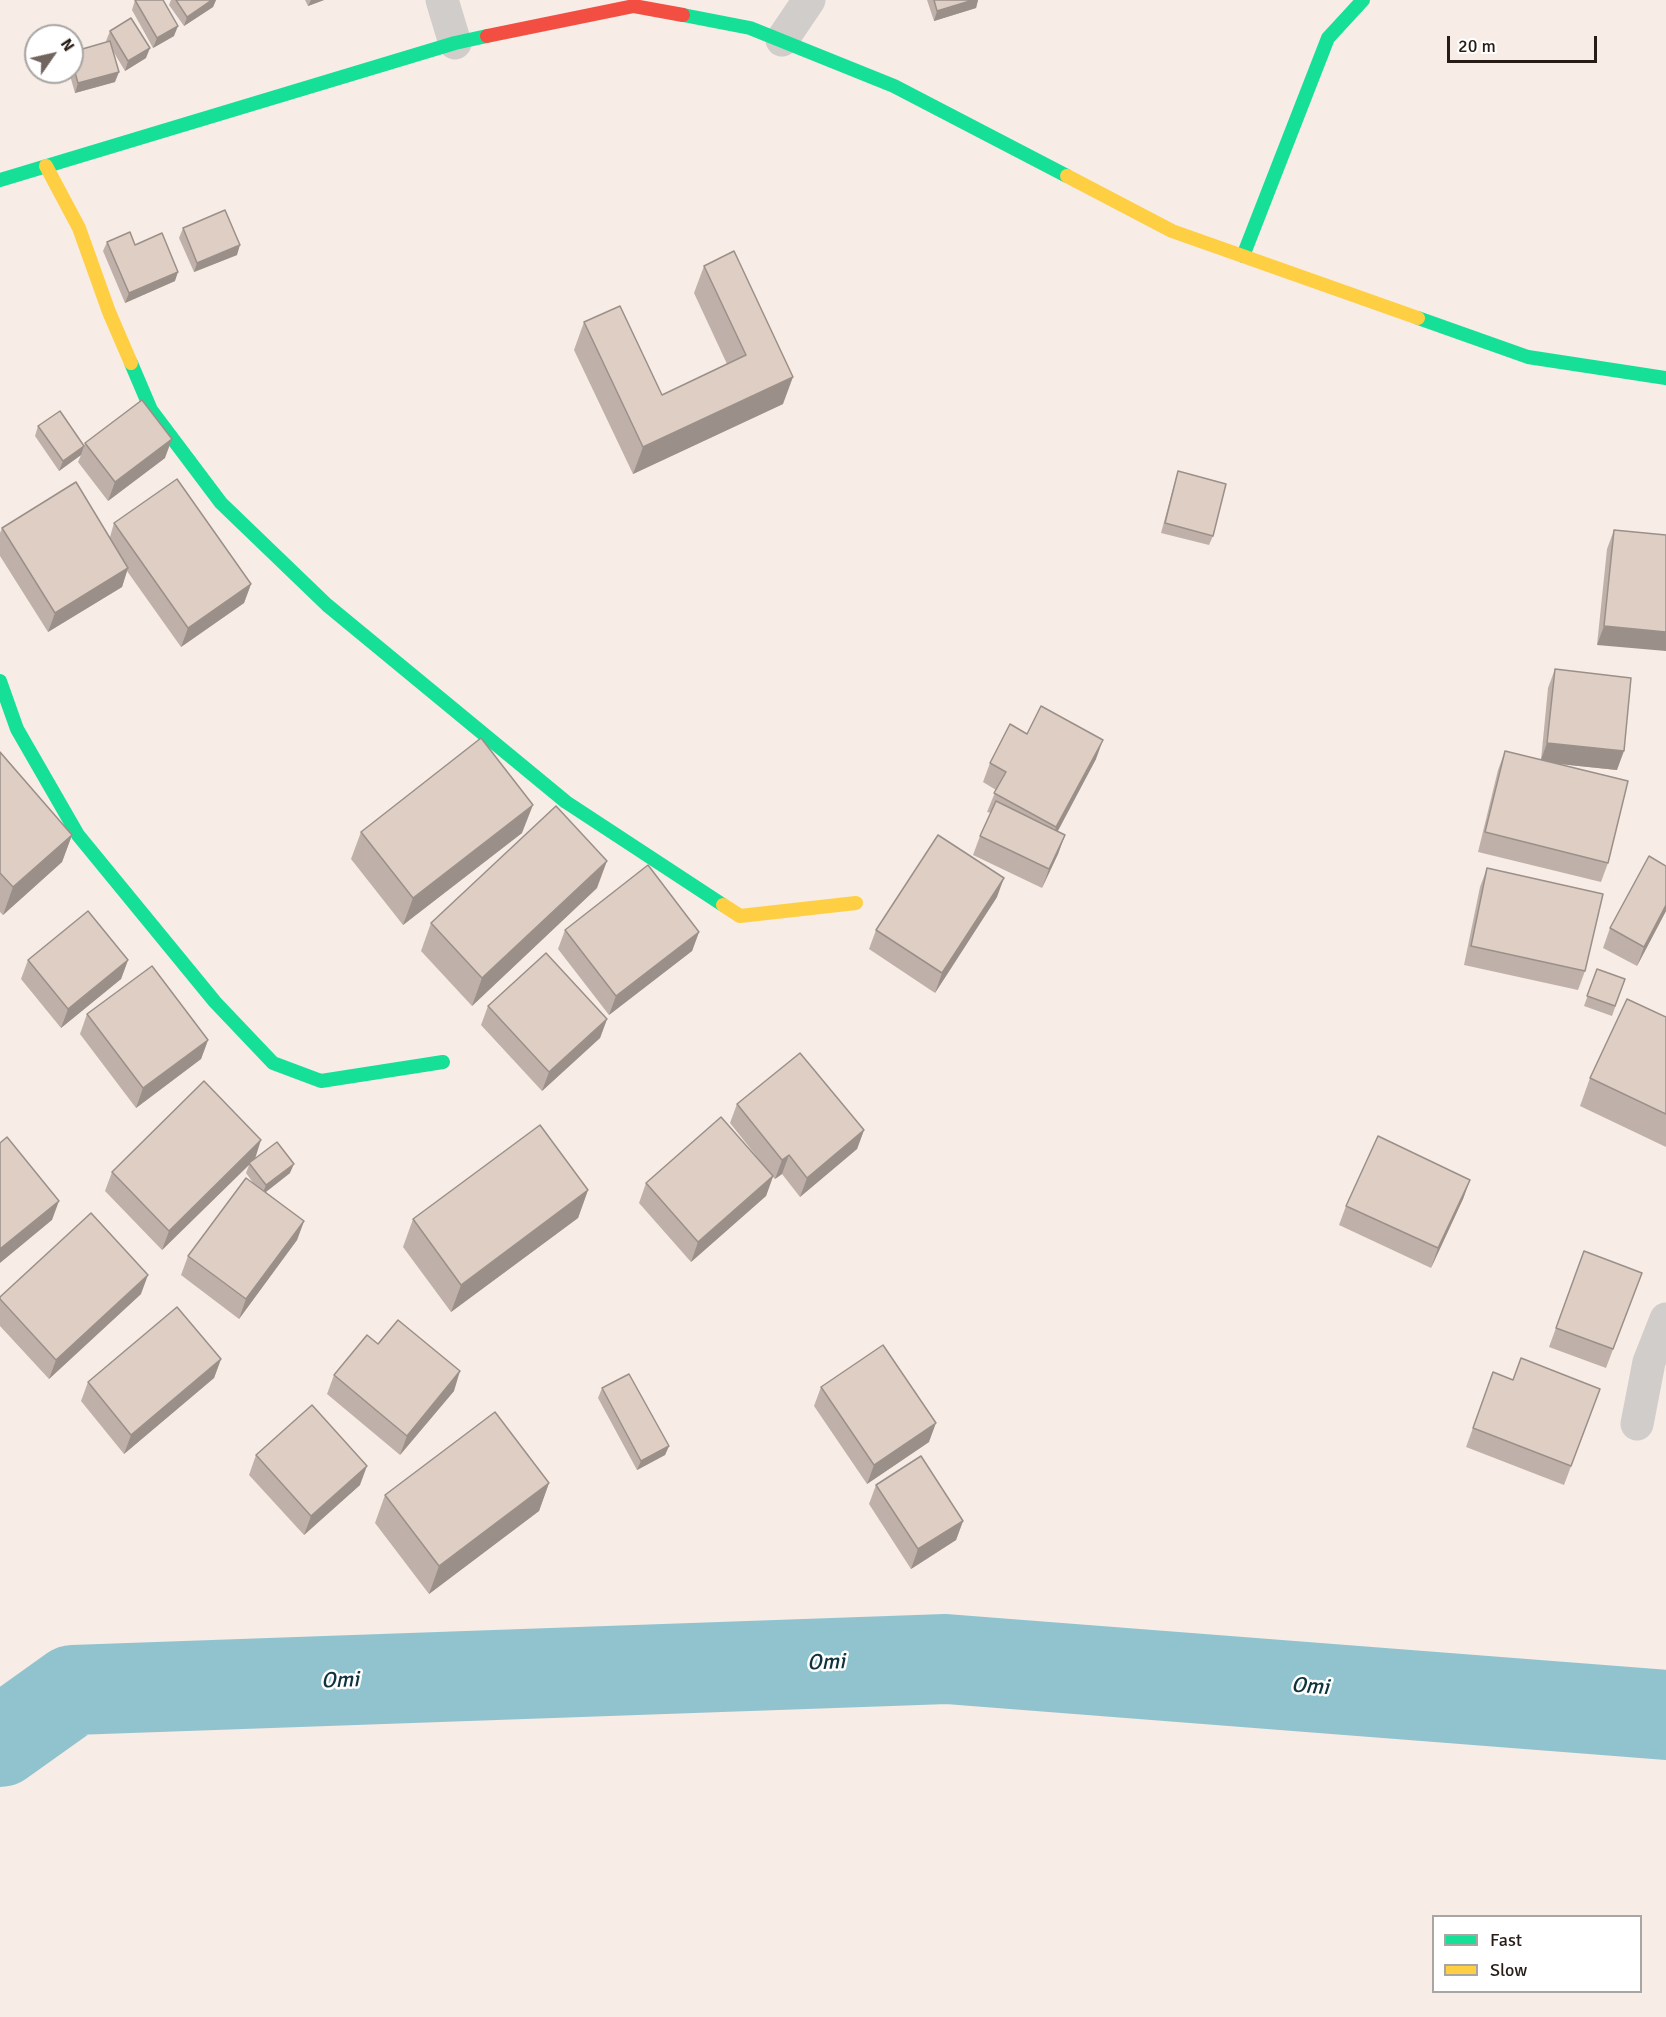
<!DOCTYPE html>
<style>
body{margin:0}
#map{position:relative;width:1666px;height:2017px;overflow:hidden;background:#f7ece6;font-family:Signika,sans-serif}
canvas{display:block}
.legend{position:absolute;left:1432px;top:1915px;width:210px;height:78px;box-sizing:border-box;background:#fff;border:2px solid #a9a5a2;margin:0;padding:8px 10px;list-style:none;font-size:18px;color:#281d16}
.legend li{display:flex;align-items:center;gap:12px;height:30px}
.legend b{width:30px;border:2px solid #a9a5a2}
.north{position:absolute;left:24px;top:24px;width:60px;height:60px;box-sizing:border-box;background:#fff;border:2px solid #a9a5a2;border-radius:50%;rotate:56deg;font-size:16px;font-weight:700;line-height:24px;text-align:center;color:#281d16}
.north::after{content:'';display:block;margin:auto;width:21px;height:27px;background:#70655f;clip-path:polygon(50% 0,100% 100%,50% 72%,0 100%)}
.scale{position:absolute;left:1447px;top:36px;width:150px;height:27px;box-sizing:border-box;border:3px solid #281d16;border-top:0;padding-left:8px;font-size:18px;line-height:21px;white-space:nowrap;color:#281d16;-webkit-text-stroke:4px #fff;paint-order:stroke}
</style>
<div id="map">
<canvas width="1666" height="2017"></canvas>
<ul class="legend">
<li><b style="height:8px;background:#16e098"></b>Fast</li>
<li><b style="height:8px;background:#ffcf43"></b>Slow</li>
</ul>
<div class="north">N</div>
<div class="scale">20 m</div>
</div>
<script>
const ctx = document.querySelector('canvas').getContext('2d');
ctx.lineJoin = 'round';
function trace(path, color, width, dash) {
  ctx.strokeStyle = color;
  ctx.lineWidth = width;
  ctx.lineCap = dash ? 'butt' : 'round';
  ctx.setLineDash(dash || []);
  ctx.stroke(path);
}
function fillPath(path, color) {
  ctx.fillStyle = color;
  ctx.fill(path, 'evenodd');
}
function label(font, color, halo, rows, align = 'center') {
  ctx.font = font + ' Signika,sans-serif';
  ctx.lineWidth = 5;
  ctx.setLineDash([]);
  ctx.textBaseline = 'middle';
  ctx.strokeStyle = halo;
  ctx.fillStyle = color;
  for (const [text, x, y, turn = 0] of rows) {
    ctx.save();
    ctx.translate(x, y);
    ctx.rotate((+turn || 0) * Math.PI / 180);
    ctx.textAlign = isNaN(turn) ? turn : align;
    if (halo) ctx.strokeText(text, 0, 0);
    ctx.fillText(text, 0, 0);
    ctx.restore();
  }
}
const river = new Path2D(`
 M0,1742L73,1690L946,1659L1666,1715`);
const street = new Path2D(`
 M442,0L455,43
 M782,40L809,0
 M1637,1424L1649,1362L1666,1319`);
const fast = new Path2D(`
 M683,15L750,28L894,86L1067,176
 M0,180L455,43L487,36
 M1243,256L1328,38L1363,0
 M1418,318L1528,357L1666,378
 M131,363L151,410L221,503L327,605L566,802L723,905
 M0,681L17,729L78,835L215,1002L273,1063L321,1081L443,1062`);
const slow = new Path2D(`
 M46,166L79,228L109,312L131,363
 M1067,176L1172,231L1418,318
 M723,905L740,916L856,903`);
const jam = new Path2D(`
 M487,36L634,6L683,15`);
const wall = new Path2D(`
 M135,0L174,36L153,48L132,10Z
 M171,0H216L213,7L184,26L169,5Z
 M305,0H324L308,6Z
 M927,0H978L976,8L934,21Z
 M110,31L146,58L125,71L113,51L115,82L75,93L69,72H72V52L107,42L106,41Z
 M183,228L237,255L194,272L179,238Z
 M107,242L135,245L175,281L125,303L103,251Z
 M704,266L783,404L633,474L574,350L584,322L662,395L727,364L694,293Z
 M38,426L84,446L85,443L165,458L108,501L78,462L81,455L59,471L35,436Z
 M1178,471L1213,536L1209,545L1161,533L1175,481Z
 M114,523L251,584L244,603L181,647L127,571L122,587L48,632L0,556V533L2,528L110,537Z
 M1614,530L1666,535L1597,645L1607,549Z
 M1555,669L1617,770L1560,764L1608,863L1601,882L1478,852L1498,770L1505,751L1541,760L1548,688Z
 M1027,734L1096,759L1057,831L1065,835L1058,854L1042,888L973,855L980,836L991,813L987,812L996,790L983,782L990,763Z
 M0,752L72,835L62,862L3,915L0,912Z
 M361,832L522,833L403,925L351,859Z
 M1666,866V911L1637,966L1603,948L1610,928Z
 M1487,868L1585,971L1578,990L1464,965L1480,887Z
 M597,888L472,1006L421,951L431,923Z
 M997,897L935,993L869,949L876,930Z
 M565,930L699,932L692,951L609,1015L558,949Z
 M28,960H128L121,979L61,1028L21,979Z
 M1597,969L1625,979L1612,1016L1584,1006Z
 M488,1006L607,1019L600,1038L542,1091L481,1025Z
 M87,1014L208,1040L201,1059L136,1108L80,1034Z
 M1666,1017V1147L1580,1106L1590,1078Z
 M737,1104L864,1130L857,1149L800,1197L782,1174L775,1179L773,1177L766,1196L691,1262L639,1203L646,1183L769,1172L730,1123Z
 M254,1160L290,1173L266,1192L304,1221L297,1240L239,1319L181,1275L188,1256L254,1184L246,1173L249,1165L162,1250L105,1191L112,1172Z
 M1470,1180L1463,1199L1431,1268L1339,1225L1346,1206Z
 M588,1190L578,1218L451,1312L403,1247L413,1219Z
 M1584,1251L1642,1273L1606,1368L1549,1347Z
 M141,1294L49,1379L0,1326V1297Z
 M221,1359L214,1378L124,1454L81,1401L88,1382Z
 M1493,1372L1513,1380L1600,1389L1564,1485L1466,1447Z
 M334,1375L454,1391L400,1455L327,1394Z
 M821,1387L929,1442L867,1484L814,1406Z
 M602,1388L669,1446L665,1455L637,1470L598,1398Z
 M256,1455L360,1485L304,1535L249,1475Z
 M549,1483L539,1511L429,1594L375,1523L385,1495Z
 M876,1485L963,1521L956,1540L911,1569L869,1504Z`);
const shadedWall = new Path2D(`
 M212,0H216L213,7L184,26L187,17Z
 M311,0H324L308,6Z
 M973,0H978L976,8L934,21L937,11Z
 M178,26L174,36L153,48L157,38Z
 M150,48L146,58L125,71L128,61Z
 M119,72L115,82L75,93L78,83Z
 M240,245L237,255L194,272L197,263Z
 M178,272L175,281L125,303L129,293Z
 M793,377L783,404L633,474L643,447Z
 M172,439L165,458L108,501L115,482Z
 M84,446L81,455L59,471L63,461Z
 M128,568L122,587L48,632L55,613Z
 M251,584L244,603L181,647L188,628Z
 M1604,626L1666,632V651L1597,645Z
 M1103,740L1096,759L1050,846L1056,827Z
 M1547,743L1624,751L1617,770L1540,762Z
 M533,805L522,833L403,925L413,898Z
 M72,835L62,862L3,915L13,887Z
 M1065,835L1058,854L1042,888L1049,869Z
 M607,861L597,888L472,1006L482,978Z
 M1004,878L997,897L935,993L942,973Z
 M1666,905V911L1637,966L1644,947Z
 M699,932L692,951L609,1015L616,996Z
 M128,960L121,979L61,1028L68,1009Z
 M607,1019L600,1038L542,1091L549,1072Z
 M208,1040L201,1059L136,1108L143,1088Z
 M864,1130L857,1149L800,1197L807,1178Z
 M261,1140L255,1159L162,1250L169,1231Z
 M789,1155L782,1174L775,1179L782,1160Z
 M294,1164L290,1173L262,1195L266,1185Z
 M773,1176L766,1196L691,1262L698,1242Z
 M1470,1180L1463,1199L1431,1268L1438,1248Z
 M588,1190L578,1218L451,1312L461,1285Z
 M59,1201L52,1220L0,1263V1249Z
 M304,1221L297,1240L239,1319L246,1299Z
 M148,1275L141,1294L49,1379L56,1360Z
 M221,1359L214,1378L124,1454L131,1435Z
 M460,1371L454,1391L400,1455L407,1436Z
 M936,1423L929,1442L867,1484L874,1465Z
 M669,1446L665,1455L637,1470L641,1461Z
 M367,1466L360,1485L304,1535L311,1516Z
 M549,1483L539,1511L429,1594L439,1566Z
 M963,1521L956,1540L911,1569L918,1549Z`);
const building = new Path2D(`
 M135,0H163L178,26L157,38Z
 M176,0H212L187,17Z
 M934,0H973L937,11Z
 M131,18L150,48L128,61L110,31Z
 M110,41L119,72L78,83L72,62V52Z
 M225,210L240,245L197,263L183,228Z
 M130,232L135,245L162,233L178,272L129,293L107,242Z
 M734,251L793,377L643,447L584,322L620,306L662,395L746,355L704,266Z
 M142,400L172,439L115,482L85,443Z
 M60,411L84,446L63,461L38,426Z
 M1178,471L1226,484L1213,536L1165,523Z
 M177,479L251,584L188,628L114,523Z
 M76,482L128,568L55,613L2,528Z
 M1614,530L1666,535V632L1604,626Z
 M1555,669L1631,678L1624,751L1547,743Z
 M1041,706L1103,740L1056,827L994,793L1006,772L990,763L1010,724L1027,734Z
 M481,738L533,805L413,898L361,832Z
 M1505,751L1628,781L1608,863L1485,832Z
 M0,752L72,835L13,887L0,873Z
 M996,801L1065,835L1049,869L980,836Z
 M556,806L607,861L482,978L431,923Z
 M938,835L1004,878L942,973L876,930Z
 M1649,856L1666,866V905L1644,947L1610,928Z
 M648,865L699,932L616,996L565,930Z
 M1487,868L1603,894L1585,971L1471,946Z
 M88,911L128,960L68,1009L28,960Z
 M546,953L607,1019L549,1072L488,1006Z
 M152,966L208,1040L143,1088L87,1014Z
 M1597,969L1625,979L1615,1006L1587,996Z
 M1627,999L1666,1017V1114L1590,1078Z
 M800,1053L864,1130L807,1178L789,1155L782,1160L737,1104Z
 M204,1081L261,1140L169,1231L112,1172Z
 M721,1117L773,1176L698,1242L646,1183Z
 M540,1125L588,1190L461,1285L413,1219Z
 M1378,1136L1470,1180L1438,1248L1346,1206Z
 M7,1137L59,1201L0,1249V1143Z
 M277,1142L294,1164L266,1185L249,1163Z
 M246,1178L304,1221L246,1299L188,1256Z
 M91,1213L148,1275L56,1360L0,1299V1297Z
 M1584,1251L1642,1273L1613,1349L1556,1328Z
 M177,1307L221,1359L131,1435L88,1382Z
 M398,1320L460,1371L407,1436L334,1375L367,1335L378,1344Z
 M883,1345L936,1423L874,1465L821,1387Z
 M1521,1358L1600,1389L1571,1466L1473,1428L1493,1372L1513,1380Z
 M629,1374L669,1446L641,1461L602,1388Z
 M312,1405L367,1466L311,1516L256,1455Z
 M495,1412L549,1483L439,1566L385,1495Z
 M921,1456L963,1521L918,1549L876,1485Z`);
const waterNames = [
 ["Omi",826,1663,-2],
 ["Omi",340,1681,-2],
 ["Omi",1310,1687,4]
];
trace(river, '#90c3ce', 90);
trace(street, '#d1cdca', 33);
trace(fast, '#16e098', 14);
trace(slow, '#ffcf43', 14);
trace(jam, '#f24e42', 14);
fillPath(wall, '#bfb1a9');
fillPath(shadedWall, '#9b9089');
fillPath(building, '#decec4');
trace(building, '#9b9089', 1.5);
label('italic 22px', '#0f343d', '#fff', waterNames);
</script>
